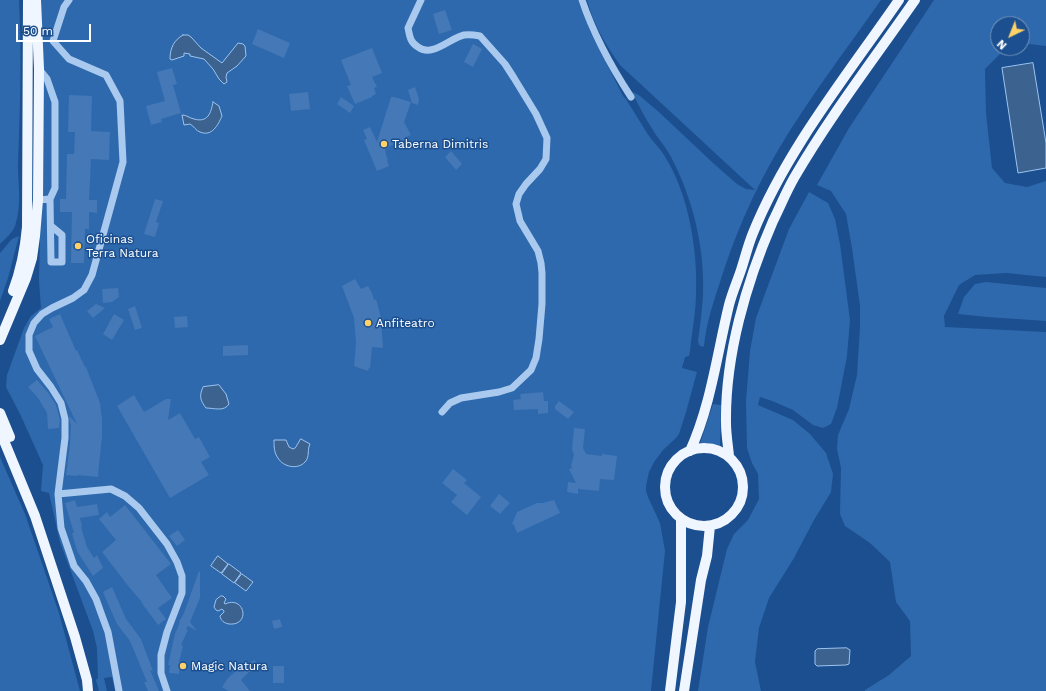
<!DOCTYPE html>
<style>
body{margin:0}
#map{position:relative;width:1046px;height:691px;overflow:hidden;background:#1b4f8f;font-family:"Work Sans",sans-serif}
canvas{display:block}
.north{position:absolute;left:990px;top:16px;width:40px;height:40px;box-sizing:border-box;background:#1b4f8f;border:1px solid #7695bc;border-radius:50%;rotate:223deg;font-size:11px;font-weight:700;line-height:16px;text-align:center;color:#fff}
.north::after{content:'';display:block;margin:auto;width:14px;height:18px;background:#ffd166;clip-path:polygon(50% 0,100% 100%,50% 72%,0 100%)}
.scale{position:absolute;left:16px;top:24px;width:75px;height:18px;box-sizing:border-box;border:2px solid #fff;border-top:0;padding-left:5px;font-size:12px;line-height:14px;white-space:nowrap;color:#fff;-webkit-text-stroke:3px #1b4f8f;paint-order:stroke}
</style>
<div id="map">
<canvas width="1046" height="691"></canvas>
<div class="north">N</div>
<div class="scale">50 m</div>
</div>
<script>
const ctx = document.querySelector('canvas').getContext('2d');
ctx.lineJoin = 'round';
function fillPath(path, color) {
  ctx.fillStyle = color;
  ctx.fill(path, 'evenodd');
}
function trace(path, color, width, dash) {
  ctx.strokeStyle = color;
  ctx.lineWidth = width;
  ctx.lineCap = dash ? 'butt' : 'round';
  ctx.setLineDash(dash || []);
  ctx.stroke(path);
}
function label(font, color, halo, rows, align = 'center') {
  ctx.font = font + ' "Work Sans",sans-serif';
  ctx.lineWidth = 3;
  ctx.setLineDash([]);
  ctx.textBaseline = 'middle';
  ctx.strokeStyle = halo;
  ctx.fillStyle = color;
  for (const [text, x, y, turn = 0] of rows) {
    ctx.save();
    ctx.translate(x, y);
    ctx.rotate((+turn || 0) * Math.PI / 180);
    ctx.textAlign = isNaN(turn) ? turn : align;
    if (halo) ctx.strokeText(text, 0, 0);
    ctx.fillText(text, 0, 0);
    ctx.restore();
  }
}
const green = new Path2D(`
 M0,0H19C22,55 20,110 18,165C18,185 22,206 15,226C13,232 5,239 0,244Z
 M39,0H578L591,33L623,96L626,99C633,110 640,122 647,133C652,141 659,147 664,155C688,192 698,249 696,293C696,312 692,332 690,351L689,356L685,357L682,368L697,372L686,412L679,434L676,438L663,450L654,462L649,472L646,486V491L648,497L660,523L665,551L651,691H115L112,677L104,678L107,691H99L96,680L98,678L97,648L93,631L60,542L49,493L41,491L43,465L21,416L6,387L7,375L24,328L31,316L41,308L39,281L40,232Z
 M587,0H881C846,50 808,99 777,152C753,193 734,237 720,282C713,303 706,325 704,346L702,347L699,345L698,341C700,326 702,310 703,295C705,248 693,199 671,157C667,149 661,142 656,135C647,121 639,107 632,92L635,93L640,96L660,113L713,163L737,184L746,189L755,190L620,65C606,45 593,24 587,0Z
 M934,0H1046V46L1029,44L1022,45V24H998V48H1006L985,69L986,113L992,168L1005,183L1027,187L1046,181V277L1006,273L975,275L959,285L944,316L945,327L1046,332V691H865V690L889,675L911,656L910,621L896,602L890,562L870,543L845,526L840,514L841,468L837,449L838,435L849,409L857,375L860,327V306L852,248L846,214L831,191L817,185L849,128Z
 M809,192L828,203L835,219L840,244L850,320L847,356L837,408L831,424L823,428L813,425L793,410L772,401L760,397L758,405L793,420L810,434L826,453L833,474L831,492L814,520L794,558L769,598L759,628L755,662L761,691H698L708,627L727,549L734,534L748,520L759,499L758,474L752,463L747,448L746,401L750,351L756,318L789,229Z
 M19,236L8,278L0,301V253L12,239Z
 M986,282L1046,288V321L987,317L958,314L964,297L975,284Z
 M713,404L721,405L720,446L706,443L700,444Z
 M0,457L25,514L59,613L80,691H0Z`);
const water = new Path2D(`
 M183,35H188L191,37L201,48L222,63L238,43L243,44L245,46L246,56L237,66L227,73L226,77L227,82L224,84L219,79L213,69L204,59L190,56V54L184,53V56L172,60L170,59C170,48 174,40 183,35Z
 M1033,63L1046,143V168L1018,173L1002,68Z
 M213,102L219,106L222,116C218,125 212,137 200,132C196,131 194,126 190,124L184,125L182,115C187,115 189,118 194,119C208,123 211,113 213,102Z
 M219,385L226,394L229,404C224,412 214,408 206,408C200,400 199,396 203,387Z
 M301,439L310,444C307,449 310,457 305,462C298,470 283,467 278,458C274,453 274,446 274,440H286L289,447L293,449L295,448Z
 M218,556L228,564L221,573L211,566Z
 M229,564L241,573L234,583L222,574Z
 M242,574L253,582L246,591L235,583Z
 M221,596H223L226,599L224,603L225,604C245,595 251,626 229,624C224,623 221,621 220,616L224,612V611L222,609L218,611L216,610L214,607L216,600Z
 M847,648L850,650L849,664L846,665L817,666L815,664V651L817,649Z`);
const building = new Path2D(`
 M445,10L452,30L439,34L433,14Z
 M258,29L290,43L284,58L252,44Z
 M473,44L482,49L473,67L464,62Z
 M372,48L382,73L372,77L377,87L374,88L376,94L372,96V97L355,104L347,86L351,85L341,60Z
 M172,68L177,84L173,85L181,113L161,119L162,122L151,125L146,106L165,101L157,72Z
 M415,87L419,99L418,105L412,103L408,90Z
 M308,92L310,109L291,111L289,94Z
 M69,95L92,96L91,131L110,132L109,160L91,159L89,200H97V213L89,212V229H85L84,263H71L72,212H60V199H66L67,154H74L75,132H68Z
 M341,97L354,106L350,113L337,104Z
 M391,97H394L411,102L404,122L411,135L404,138L405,140L385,148L386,155L388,160H387L389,166L377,171L364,140L367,139L363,130L370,127L377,142Z
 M451,151L462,164L456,170L445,157Z
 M155,199L163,201L156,222L159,223L155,237L144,234Z
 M355,279L361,289L368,286L372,293L374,300L376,299L381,318L383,348L372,347L370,368H369L368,371L354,366L356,343L354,318L342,286Z
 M118,288L119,297L112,302L103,303L102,289Z
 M96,304L105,308L93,318L87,311Z
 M135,306L142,328L135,330L128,309Z
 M60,314L76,351L77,350L85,367H86L100,403L102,419V437L99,465L98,477L77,475V476L66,475L70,444L71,424L70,423L69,416L77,424L35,336L53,327L49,319Z
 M114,314L124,320L112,340L103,334Z
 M187,316L188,327L175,328L174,317Z
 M248,345V355L223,356V346Z
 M37,380L49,394L56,405L60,420L59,428L48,429L47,413L38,398L28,387Z
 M543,392L544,401H548V413L538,414V409L514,410L513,400L521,399L520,394Z
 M134,395L144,412L166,399H171L168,420L180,413L195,439L199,437L210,457L201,462L209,475L170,498L117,406Z
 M559,401L574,412L568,419L555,409V406Z
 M574,428L585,429L583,448L586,454L602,456V454L617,456L614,480L600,479L599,491L579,489L578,488V494L567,492L568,482L576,483L569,469L572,468L571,465L574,455L572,449Z
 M453,469L467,480L464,483L481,497L467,515L451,502L457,495L442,483Z
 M499,494L510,503L500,514L490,506Z
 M75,500L77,507L97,504L99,515L80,518L82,527H81L87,547L94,558L97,555L103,568L93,576L77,551L72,533H74L65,503Z
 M554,500L560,513L517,533L514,525L512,524L517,512L537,503H543Z
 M125,505L171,564L156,575L172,598L158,608L166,619L158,625L141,602H142L129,587L102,552L116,540L99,519L107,512L110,517Z
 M178,530L185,540L177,546L169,536Z
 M199,571L200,572V598L190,622L197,631L188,626L186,629L188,630L181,645L183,646L179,662H180L179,674L169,673L170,665H168L175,634L180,622H179L184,613Z
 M112,587L126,619L141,639L153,671L150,670L159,691H148L144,682H147L130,641L117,624L109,606L103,592Z
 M280,619L282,627L274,629L272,621Z
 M255,660L258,669L249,672L241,680L250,691H228L222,687L228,678L243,665Z
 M273,666H284V683H273Z`);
const minor = new Path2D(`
 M69,0L64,7L53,41L69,59L106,75L120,101L123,162L92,275L84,290L73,298L52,308L42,314L34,323L29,335V351L37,369L51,387L61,403L65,419V438L58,494L61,528L74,566L86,581L96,599L101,613L108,632L119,691
 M421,0L408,28C410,37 410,42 418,47C432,58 450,38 464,35C470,34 475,35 480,36L505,64L514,78L536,114L547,138L546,159L540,169L526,184L519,194L516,204L520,221L538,251L541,263L542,273V304L539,339L536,358L531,370L512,388L499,392L461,398L450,403L442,412
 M582,0C593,33 612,68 631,97
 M50,199L51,262H62V235L51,226
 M38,200L50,199L55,188V102L47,79L39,69
 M58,494L111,489L125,496L139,508L167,544L177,562L182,576V593L167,632L161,655V673L167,691`);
const major = new Path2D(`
 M13,291C21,270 25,250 27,227L28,0
 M0,340L26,278L32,258L35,236L38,200L39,69L36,0
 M0,413L10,437
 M0,431L35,516L75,637L87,680L88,691
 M665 487a39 39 0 1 1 78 0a39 39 0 1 1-78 0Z
 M690,451C711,405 717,354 729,305C732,293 737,282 741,270C745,258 748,245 753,233C787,149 848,74 899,0
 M729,456C728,445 726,434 726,423C725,356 746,283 773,221C780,207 786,192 794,178C830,116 874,59 915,0
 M670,691L681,602V519
 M684,691L701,580L707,556L710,526`);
const markers = [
 [384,144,4,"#ffd166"],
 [78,246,4,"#ffd166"],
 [368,323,4,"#ffd166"],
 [183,666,4,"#ffd166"]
];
const poiNames = [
 ["Taberna Dimitris",392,144],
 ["Oficinas",86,239],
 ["Terra Natura",86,253],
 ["Anfiteatro",376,323],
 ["Magic Natura",191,666]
];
fillPath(green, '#2e69ad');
fillPath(water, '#3c6290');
trace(water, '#9cc4f0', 1);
fillPath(building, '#4478b7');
trace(minor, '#a9c9ee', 7);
trace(major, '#f0f6ff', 10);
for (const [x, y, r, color] of markers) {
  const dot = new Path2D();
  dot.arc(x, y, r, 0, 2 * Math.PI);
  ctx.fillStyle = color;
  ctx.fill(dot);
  trace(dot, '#1b4f8f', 1.5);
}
label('12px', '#fff', '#1b4f8f', poiNames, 'left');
</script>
